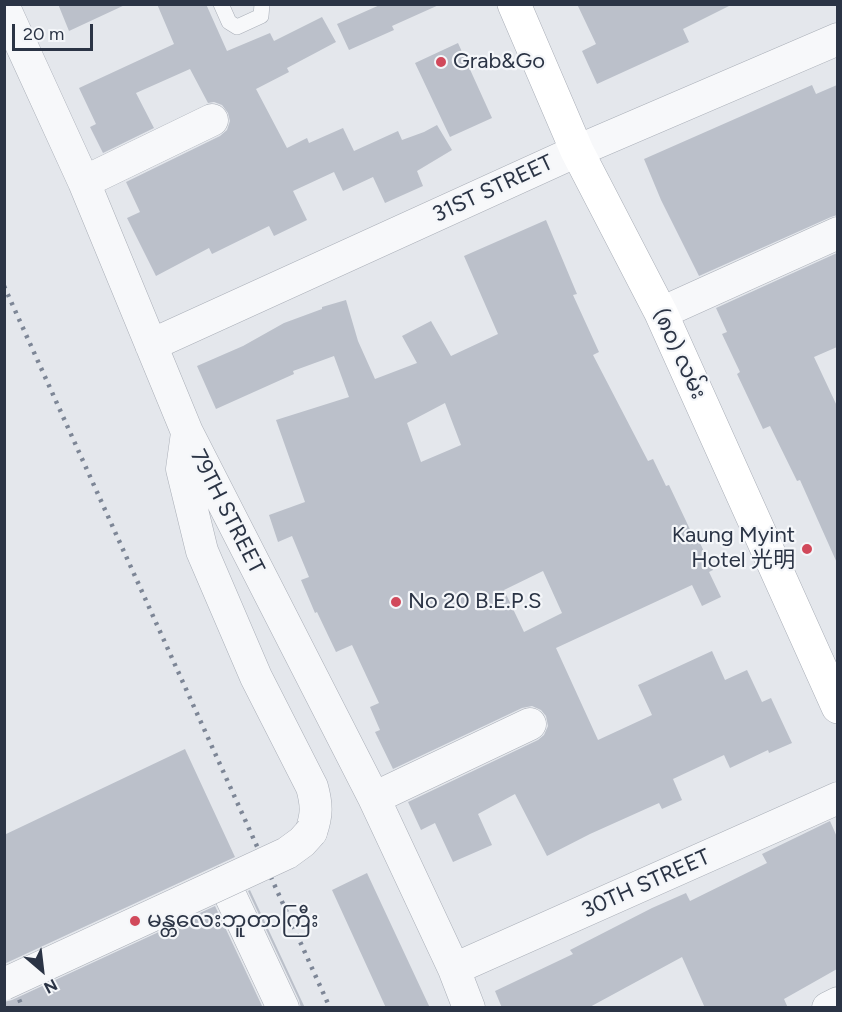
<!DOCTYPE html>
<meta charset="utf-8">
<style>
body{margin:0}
#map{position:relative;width:842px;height:1012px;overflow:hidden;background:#e4e7ec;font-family:Figtree,sans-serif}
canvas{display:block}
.frame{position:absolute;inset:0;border:6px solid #2b3445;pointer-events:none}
.north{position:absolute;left:12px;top:940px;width:60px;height:60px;-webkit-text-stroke:4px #f4f6f9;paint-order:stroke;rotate:152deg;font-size:16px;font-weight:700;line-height:24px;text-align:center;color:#2b3445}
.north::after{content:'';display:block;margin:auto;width:21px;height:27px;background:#2b3445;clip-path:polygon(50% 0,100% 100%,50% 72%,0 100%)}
.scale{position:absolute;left:12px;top:24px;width:81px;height:27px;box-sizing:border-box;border:3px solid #2b3445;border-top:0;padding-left:8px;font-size:18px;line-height:21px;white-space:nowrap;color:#2b3445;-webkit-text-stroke:4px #f4f6f9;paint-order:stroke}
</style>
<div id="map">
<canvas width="842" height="1012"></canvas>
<div class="frame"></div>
<div class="north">N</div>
<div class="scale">20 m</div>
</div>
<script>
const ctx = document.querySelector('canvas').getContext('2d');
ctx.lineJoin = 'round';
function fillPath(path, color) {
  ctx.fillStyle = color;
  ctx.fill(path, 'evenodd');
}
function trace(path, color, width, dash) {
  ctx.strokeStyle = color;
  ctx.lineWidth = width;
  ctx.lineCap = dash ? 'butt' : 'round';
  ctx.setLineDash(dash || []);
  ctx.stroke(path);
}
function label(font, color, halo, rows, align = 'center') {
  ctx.font = font + ' Figtree,"Noto Sans SC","Noto Sans Myanmar",sans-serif';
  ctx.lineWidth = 4.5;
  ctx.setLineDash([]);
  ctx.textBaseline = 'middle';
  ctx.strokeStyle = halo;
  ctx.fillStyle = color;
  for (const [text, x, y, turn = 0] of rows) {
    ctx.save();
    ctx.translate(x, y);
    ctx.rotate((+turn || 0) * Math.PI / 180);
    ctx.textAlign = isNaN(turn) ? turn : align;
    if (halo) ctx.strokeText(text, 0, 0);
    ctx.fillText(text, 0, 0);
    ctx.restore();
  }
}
const building = new Path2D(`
 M58,4H127L69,31Z
 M157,4H206L227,51L270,33L274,41L322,17L336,42L287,68L289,72L256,89L287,148L307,138L309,143L343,128L354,151L398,131L402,140L424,132L437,125L452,150L417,171L423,186L385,203L373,177L343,191L334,172L293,191L307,220L274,236L269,226L212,254L209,248L156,276L127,218L140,212L126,182L220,136L227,130L230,121L228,113L222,105L214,102L208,103L190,69L136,93L154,128L103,153L90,127L96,124L79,88L174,44Z
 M382,4H441L392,26L394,30L349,50L337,24Z
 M577,4H733L683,29L689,42L597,84L582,51L596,44Z
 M458,43L492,118L450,137L415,63Z
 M812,85L816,94L837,85V215L831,217L699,276L661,200L644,159Z
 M546,220L577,294L573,295L599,352L593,355L648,461L653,459L666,486L669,485L695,540L698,539L713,570L709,572L721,597L702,606L692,585L556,648L598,740L652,715L638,685L712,651L725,680L747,670L762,702L771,698L792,743L769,753L768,750L730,768L724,755L673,779L682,800L662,809L659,803L590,834L547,856L515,794L478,814L492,845L453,862L435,823L421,830L408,802L538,740L544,735L548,726L546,716L541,710L532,706L522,708L393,769L375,732L380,730L370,707L379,703L352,645L336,652L317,612L315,613L301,580L309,577L292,536L278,542L269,515L305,502L276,420L349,397L334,356L293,371L294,374L216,409L197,366L243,346L284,323L322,309V307L346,300L358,341L375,379L417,363L402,336L431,321L451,356L498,334L464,256ZM445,403L461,445L421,462L407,423ZM543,571L562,613L524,632L504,590Z
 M837,253V347L814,357L837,406V563L800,480L797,481L770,426L763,429L737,374L740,372L722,334L727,332L716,308Z
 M185,749L235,857L4,964V835Z
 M830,821L837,837V969L784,999L788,1008H705L682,957L588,1008H502L495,991L573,954L570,950L652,908L686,893L690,901L767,863L762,854Z
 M367,873L430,1008H386L332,890Z
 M250,890L305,1008H301L299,1000L248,891Z
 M215,906L263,1008H4V1002L12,1000Z`);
const lane = new Path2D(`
 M221,4L229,22L237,27L261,16L262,4`);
const street = new Path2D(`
 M4,7L84,182L187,432L374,798L454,969L469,1008
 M84,182L212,120
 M661,313L838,233
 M151,345L577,151L838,39
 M187,433L182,469L202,551L256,677L312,787C317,805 317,815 311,832
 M374,798L530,724
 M224,882L283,1008
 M454,969L838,798
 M828,1008L838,1003`);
const secondary = new Path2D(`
 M514,4L577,151L661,313L838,707`);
const rail = new Path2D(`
 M4,286L330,1008
 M4,967L23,1008`);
const streetBridge = new Path2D(`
 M4,984L287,853L302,842L311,832`);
const markers = [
 [441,62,6,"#d1495b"],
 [807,549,6,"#d1495b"],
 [396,602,6,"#d1495b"],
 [135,921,6,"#d1495b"]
];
const poiNames = [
 ["Grab&Go",453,62],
 ["Kaung Myint",795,536,"right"],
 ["Hotel 光明",795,561,"right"],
 ["No 20 B.E.P.S",408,602],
 ["မန္တလေးဘူတာကြီး",147,921]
];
const streetNames = [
 ["31ST STREET",493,189,-25],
 ["(၈၀) လမ်း",679,354,65],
 ["79TH STREET",227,512,63],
 ["30TH STREET",646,884,-24]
];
fillPath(building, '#bbc0ca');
trace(lane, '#a9aeb7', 16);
trace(street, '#a9aeb7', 33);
trace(secondary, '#a9aeb7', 34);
trace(lane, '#f7f8fa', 15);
trace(street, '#f7f8fa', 32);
trace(secondary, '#fff', 33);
trace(rail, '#7d8696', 4.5, [3, 6]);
trace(streetBridge, '#a9aeb7', 33, []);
trace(streetBridge, '#f7f8fa', 32);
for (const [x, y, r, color] of markers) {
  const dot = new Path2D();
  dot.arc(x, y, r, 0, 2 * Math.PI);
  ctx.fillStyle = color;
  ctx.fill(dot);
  trace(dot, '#f4f6f9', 2);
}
label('22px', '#2b3445', '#f4f6f9', poiNames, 'left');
label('22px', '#2b3445', '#f4f6f9', streetNames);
</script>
